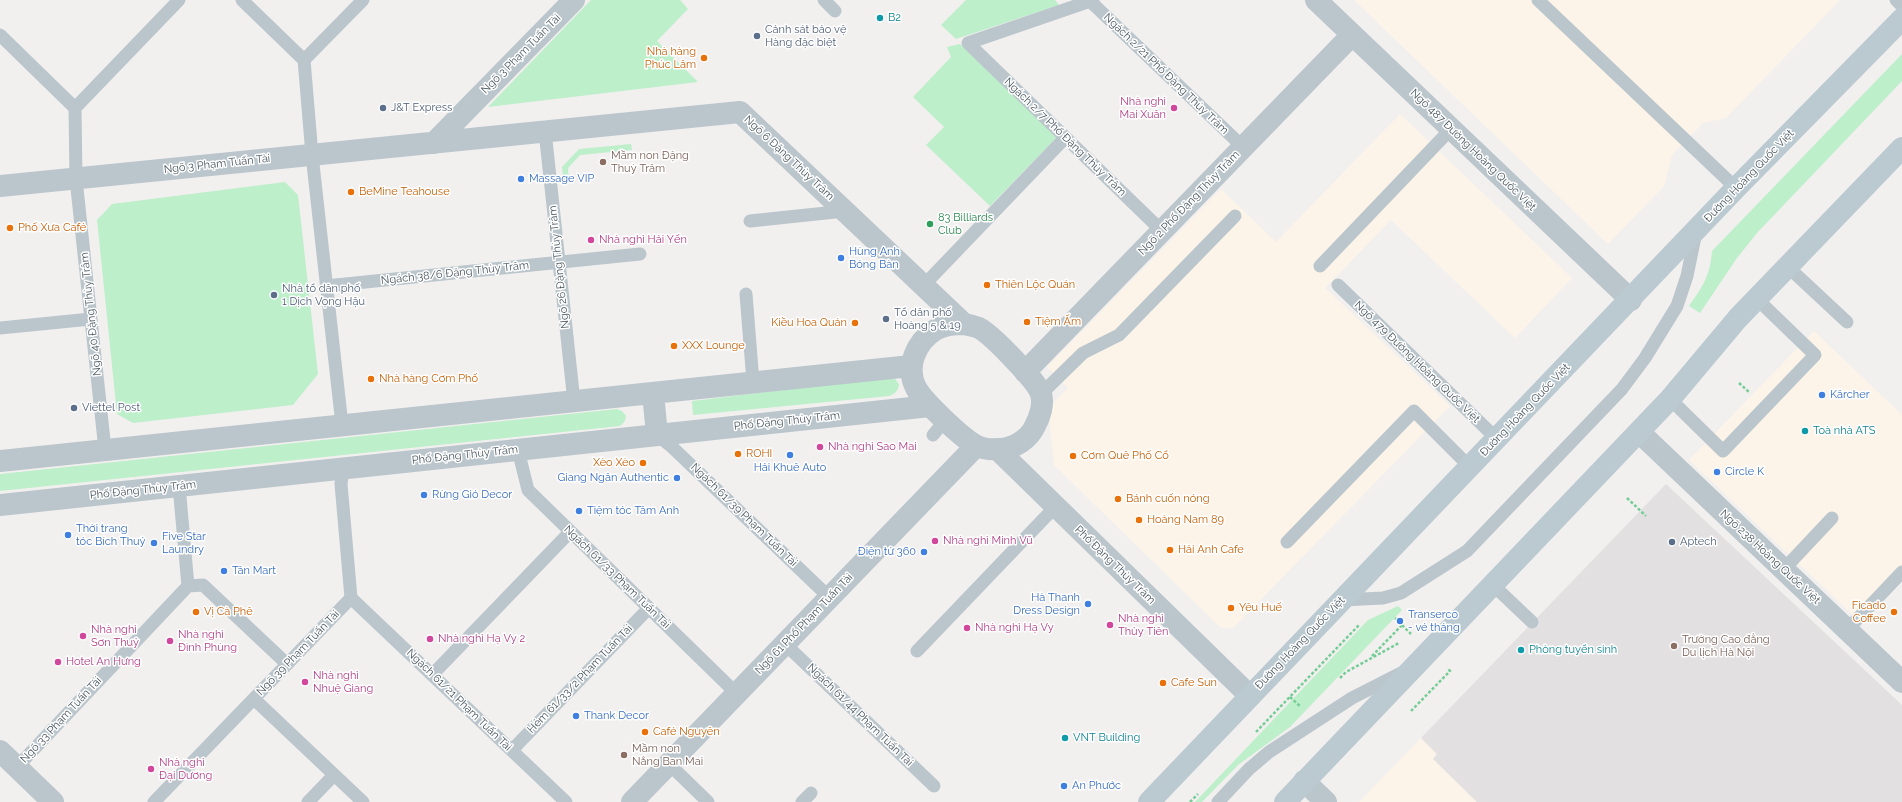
<!DOCTYPE html>
<meta charset="utf-8">
<style>
body{margin:0}
canvas{display:block;background:#f2efef}
</style>
<canvas width="1902" height="802"></canvas>
<script>
const ctx = document.querySelector('canvas').getContext('2d');
ctx.lineJoin = 'round';
function fillPath(path, color) {
  ctx.fillStyle = color;
  ctx.fill(path, 'evenodd');
}
function trace(path, color, width, dash) {
  ctx.strokeStyle = color;
  ctx.lineWidth = width;
  ctx.lineCap = dash ? 'butt' : 'round';
  ctx.setLineDash(dash || []);
  ctx.stroke(path);
}
function label(font, color, halo, rows, align = 'center') {
  ctx.font = font + ' Raleway,sans-serif';
  ctx.lineWidth = 3;
  ctx.setLineDash([]);
  ctx.textBaseline = 'middle';
  ctx.strokeStyle = halo;
  ctx.fillStyle = color;
  for (const [text, x, y, turn = 0] of rows) {
    ctx.save();
    ctx.translate(x, y);
    ctx.rotate((+turn || 0) * Math.PI / 180);
    ctx.textAlign = isNaN(turn) ? turn : align;
    if (halo) ctx.strokeText(text, 0, 0);
    ctx.fillText(text, 0, 0);
    ctx.restore();
  }
}
const commercial = new Path2D(`
 M1354,0H1840L1726,118L1703,123L1672,155L1664,186L1608,244Z
 M1400,114L1572,278L1515,338L1391,220L1325,288L1450,406L1233,628H1221L1054,465L1048,408L1068,388L1047,367L1221,189L1276,242Z
 M1814,331L1902,415V566L1854,616L1689,460Z
 M1421,738L1437,754L1433,759L1477,802H1359Z`);
const education = new Path2D(`
 M1666,484L1902,705V802H1477L1433,759L1437,754L1421,738Z`);
const green = new Path2D(`
 M591,0H680L688,9L657,41L698,82L488,107Z
 M966,0H1055L1059,5L956,39L941,25Z
 M960,44L1057,137L990,206L926,145L944,127L913,97L951,57L947,47Z
 M1902,54V81L1757,233L1737,258L1700,313L1689,306C1703,286 1710,276 1712,251Z
 M631,144L632,150L580,155L568,168L569,183H564L562,167L579,149Z
 M285,182L298,195L318,374L293,405L133,423L117,414L97,220L112,204Z
 M890,377L895,379L899,384C898,391 896,393 889,396L693,415L692,401Z
 M617,409L622,411L626,416L625,421L620,426L0,491V474Z
 M1398,606L1402,610L1290,727L1238,765L1202,802H1195L1368,620Z`);
const path = new Path2D(`
 M1739,383L1749,392
 M1627,498L1646,516
 M1395,618L1411,634
 M1372,656L1402,625
 M1340,678L1346,672L1399,643
 M1290,697L1301,707
 M1411,711L1450,671L1448,669
 M1256,732L1360,624
 M1190,802L1198,794`);
const lane = new Path2D(`
 M242,0L304,60L312,155L342,425
 M824,0L835,11
 M1093,0L968,43L1162,231
 M1538,0L1736,188
 M1896,0L1902,6
 M1090,1L1243,147
 M0,35L75,108L76,179L105,450
 M304,60L363,0
 M75,108L179,0
 M545,131L574,402
 M750,221L845,211
 M1320,266L1451,129
 M1788,267L1847,322
 M924,285L1065,138
 M1338,285L1497,439
 M326,286L640,254
 M746,294L753,382
 M0,328L91,319
 M1041,394L1083,353L1119,335L1235,216
 M1670,399L1723,451L1815,355L1757,299
 M657,435L672,447L830,598
 M933,435L946,419
 M518,450L528,490L737,694
 M1287,542L1414,411L1470,467
 M1784,569L1832,518
 M1493,585L1532,622
 M188,586L203,585L287,664
 M351,598L566,802
 M1342,600L1383,598L1401,593L1467,551L1622,389L1645,358L1677,306L1687,276L1696,232
 M1847,630L1902,572
 M785,644L934,786
 M917,651L1055,507
 M432,675L570,532
 M254,699L363,802
 M512,750L649,608
 M669,764L708,802
 M17,767L188,586L179,486
 M154,802L351,598L341,484L343,469
 M308,802L334,775
 M802,802L811,793
 M1218,802L1249,769L1269,752L1352,698L1401,673`);
const street = new Path2D(`
 M1316,0L1631,300
 M434,143L574,0
 M0,186L740,112L964,324
 M964,324C969,325 974,326 979,328C991,334 1037,381 1041,394C1044,404 1040,417 1035,426C1029,439 1015,448 1001,449C992,450 983,449 975,445C960,436 924,402 916,388C905,367 916,342 935,330C943,325 954,324 964,324Z
 M1025,372L1352,35
 M653,393L657,435
 M1639,432L1902,682
 M997,449L1250,696
 M0,461L911,366
 M0,505L930,406
 M0,751L53,802
 M1304,781L1326,802
 M632,802L976,446`);
const secondary = new Path2D(`
 M1149,802L1736,188L1902,19
 M1285,802L1670,399L1738,318L1902,148`);
const markers = [
 [880,18,4,"#0f9aa8"],
 [757,36,4,"#5c6f8a"],
 [704,58,4,"#e8710a"],
 [383,108,4,"#5c6f8a"],
 [1174,108,4,"#d1479c"],
 [603,162,4,"#8d6e63"],
 [521,179,4,"#3f7fe0"],
 [351,192,4,"#e8710a"],
 [930,224,4,"#2e9e5b"],
 [10,228,4,"#e8710a"],
 [591,240,4,"#d1479c"],
 [841,258,4,"#3f7fe0"],
 [987,285,4,"#e8710a"],
 [274,295,4,"#5c6f8a"],
 [886,319,4,"#5c6f8a"],
 [1027,322,4,"#e8710a"],
 [855,323,4,"#e8710a"],
 [674,346,4,"#e8710a"],
 [371,379,4,"#e8710a"],
 [1822,395,4,"#3f7fe0"],
 [74,408,4,"#5c6f8a"],
 [1805,431,4,"#0f9aa8"],
 [820,447,4,"#d1479c"],
 [738,454,4,"#e8710a"],
 [790,455,4,"#3f7fe0"],
 [1073,456,4,"#e8710a"],
 [643,463,4,"#e8710a"],
 [1717,472,4,"#3f7fe0"],
 [677,478,4,"#3f7fe0"],
 [424,495,4,"#3f7fe0"],
 [1118,499,4,"#e8710a"],
 [579,511,4,"#3f7fe0"],
 [1139,520,4,"#e8710a"],
 [68,535,4,"#3f7fe0"],
 [935,541,4,"#d1479c"],
 [1672,542,4,"#5c6f8a"],
 [154,543,4,"#3f7fe0"],
 [1170,550,4,"#e8710a"],
 [924,552,4,"#3f7fe0"],
 [224,571,4,"#3f7fe0"],
 [1088,604,4,"#3f7fe0"],
 [1231,608,4,"#e8710a"],
 [196,612,4,"#e8710a"],
 [1894,612,4,"#e8710a"],
 [1400,621,4,"#3f7fe0"],
 [1110,625,4,"#d1479c"],
 [967,628,4,"#d1479c"],
 [83,636,4,"#d1479c"],
 [430,639,4,"#d1479c"],
 [170,641,4,"#d1479c"],
 [1674,646,4,"#8d6e63"],
 [1521,650,4,"#0f9aa8"],
 [58,662,4,"#d1479c"],
 [305,682,4,"#d1479c"],
 [1163,683,4,"#e8710a"],
 [576,716,4,"#3f7fe0"],
 [645,732,4,"#e8710a"],
 [1065,738,4,"#0f9aa8"],
 [624,755,4,"#8d6e63"],
 [151,769,4,"#d1479c"],
 [1064,786,4,"#3f7fe0"]
];
const cultureNames = [
 ["B2",888,18],
 ["Toà nhà ATS",1813,431],
 ["Phòng tuyển sinh",1529,650],
 ["VNT Building",1073,738]
];
const serviceNames = [
 ["Cảnh sát bảo vệ",765,30],
 ["Hàng đặc biệt",765,43],
 ["J&T Express",391,108],
 ["Nhà tổ dân phố",282,289],
 ["1 Dịch Vọng Hậu",282,302],
 ["Tổ dân phố",894,313],
 ["Hoàng 5 & 19",894,326],
 ["Viettel Post",82,408],
 ["Aptech",1680,542]
];
const foodNames = [
 ["Nhà hàng",696,52,"right"],
 ["Phúc Lâm",696,65,"right"],
 ["BeMine Teahouse",359,192],
 ["Phố Xưa Café",18,228],
 ["Thiên Lộc Quán",995,285],
 ["Tiệm Ấm",1035,322],
 ["Kiều Hoa Quán",847,323,"right"],
 ["XXX Lounge",682,346],
 ["Nhà hàng Cơm Phố",379,379],
 ["ROHI",746,454],
 ["Cơm Quê Phố Cổ",1081,456],
 ["Xèo Xèo",635,463,"right"],
 ["Bánh cuốn nóng",1126,499],
 ["Hoàng Nam 89",1147,520],
 ["Hải Anh Cafe",1178,550],
 ["Ficado",1886,606,"right"],
 ["Coffee",1886,619,"right"],
 ["Yêu Huế",1239,608],
 ["Vị Cà Phê",204,612],
 ["Cafe Sun",1171,683],
 ["Café Nguyên",653,732]
];
const streetNames = [
 ["Ngõ 3 Phạm Tuấn Tài",521,54,-45],
 ["Ngách 2/21 Phố Đặng Thùy Trâm",1166,74,44],
 ["Ngách 2/7 Phố Đặng Thùy Trâm",1065,137,44],
 ["Ngõ 487 Đường Hoàng Quốc Việt",1473,150,44],
 ["Ngõ 6 Đặng Thùy Trâm",789,158,43],
 ["Ngõ 3 Phạm Tuấn Tài",217,164,-6],
 ["Đường Hoàng Quốc Việt",1749,176,-46],
 ["Ngõ 2 Phố Đặng Thùy Trâm",1189,203,-46],
 ["Ngõ 26 Đặng Thùy Trâm",559,267,-96],
 ["Ngách 38/6 Đặng Thùy Trâm",455,273,-6],
 ["Ngõ 40 Đặng Thùy Trâm",91,314,-96],
 ["Ngõ 479 Đường Hoàng Quốc Việt",1417,362,44],
 ["Đường Hoàng Quốc Việt",1525,410,-46],
 ["Phố Đặng Thùy Trâm",787,421,-6],
 ["Phố Đặng Thùy Trâm",465,455,-6],
 ["Phố Đặng Thùy Trâm",143,490,-6],
 ["Ngách 61/39 Phạm Tuấn Tài",744,515,44],
 ["Ngõ 238 Hoàng Quốc Việt",1770,557,43],
 ["Phố Đặng Thùy Trâm",1115,565,44],
 ["Ngách 61/33 Phạm Tuấn Tài",617,577,44],
 ["Ngõ 61 Phố Phạm Tuấn Tài",804,624,-46],
 ["Đường Hoàng Quốc Việt",1300,643,-46],
 ["Ngõ 39 Phạm Tuấn Tài",298,653,-46],
 ["Hẻm 61/33/2 Phạm Tuấn Tài",580,679,-46],
 ["Ngách 61/21 Phạm Tuấn Tài",459,700,44],
 ["Ngách 61/44 Phạm Tuấn Tài",860,715,44],
 ["Ngõ 33 Phạm Tuấn Tài",61,720,-47]
];
const hotelNames = [
 ["Nhà nghỉ",1166,102,"right"],
 ["Mai Xuân",1166,115,"right"],
 ["Nhà nghỉ Hải Yến",599,240],
 ["Nhà nghỉ Sao Mai",828,447],
 ["Nhà nghỉ Minh Vũ",943,541],
 ["Nhà nghỉ",1118,619],
 ["Thủy Tiên",1118,632],
 ["Nhà nghỉ Hạ Vy",975,628],
 ["Nhà nghỉ",91,630],
 ["Sơn Thuỷ",91,643],
 ["Nhà nghỉ",178,635],
 ["Đình Phùng",178,648],
 ["Nhà nghỉ Hạ Vy 2",438,639],
 ["Hotel An Hưng",66,662],
 ["Nhà nghỉ",313,676],
 ["Nhuệ Giang",313,689],
 ["Nhà nghỉ",159,763],
 ["Đại Dương",159,776]
];
const educationNames = [
 ["Mầm non Đặng",611,156],
 ["Thuỳ Trâm",611,169],
 ["Trường Cao đẳng",1682,640],
 ["Du lịch Hà Nội",1682,653],
 ["Mầm non",632,749],
 ["Nắng Ban Mai",632,762]
];
const shopNames = [
 ["Massage VIP",529,179],
 ["Hùng Anh",849,252],
 ["Bóng Bàn",849,265],
 ["Kärcher",1830,395],
 ["Hải Khuê Auto",790,468,"center"],
 ["Circle K",1725,472],
 ["Giang Ngân Authentic",669,478,"right"],
 ["Rừng Gió Decor",432,495],
 ["Tiệm tóc Tâm Anh",587,511],
 ["Thời trang",76,529],
 ["tóc Bích Thuỷ",76,542],
 ["Five Star",162,537],
 ["Laundry",162,550],
 ["Điện tử 360",916,552,"right"],
 ["Tân Mart",232,571],
 ["Hà Thanh",1080,598,"right"],
 ["Dress Design",1080,611,"right"],
 ["Transerco",1408,615],
 ["- vé tháng",1408,628],
 ["Thank Decor",584,716],
 ["An Phước",1072,786]
];
const leisureNames = [
 ["83 Billiards",938,218],
 ["Club",938,231]
];
fillPath(commercial, '#fcf4e9');
fillPath(education, '#e3e0e2');
fillPath(green, '#bdefca');
trace(path, '#75cd96', 2.5, [3, 2]);
trace(lane, '#bbc6cc', 13);
trace(street, '#bbc6cc', 22);
trace(secondary, '#bbc9d1', 22);
for (const [x, y, r, color] of markers) {
  const dot = new Path2D();
  dot.arc(x, y, r, 0, 2 * Math.PI);
  ctx.fillStyle = color;
  ctx.fill(dot);
  trace(dot, '#fff', 1.5);
}
label('11px', '#0d838f', '#fff', cultureNames, 'left');
label('11px', '#4e5e75', '#fff', serviceNames, 'left');
label('11px', '#c56008', '#fff', foodNames, 'left');
label('11px', '#47555d', '#fff', streetNames);
label('11px', '#b23c85', '#fff', hotelNames, 'left');
label('11px', '#785e54', '#fff', educationNames, 'left');
label('11px', '#366cbe', '#fff', shopNames, 'left');
label('11px', '#27864d', '#fff', leisureNames, 'left');
</script>
